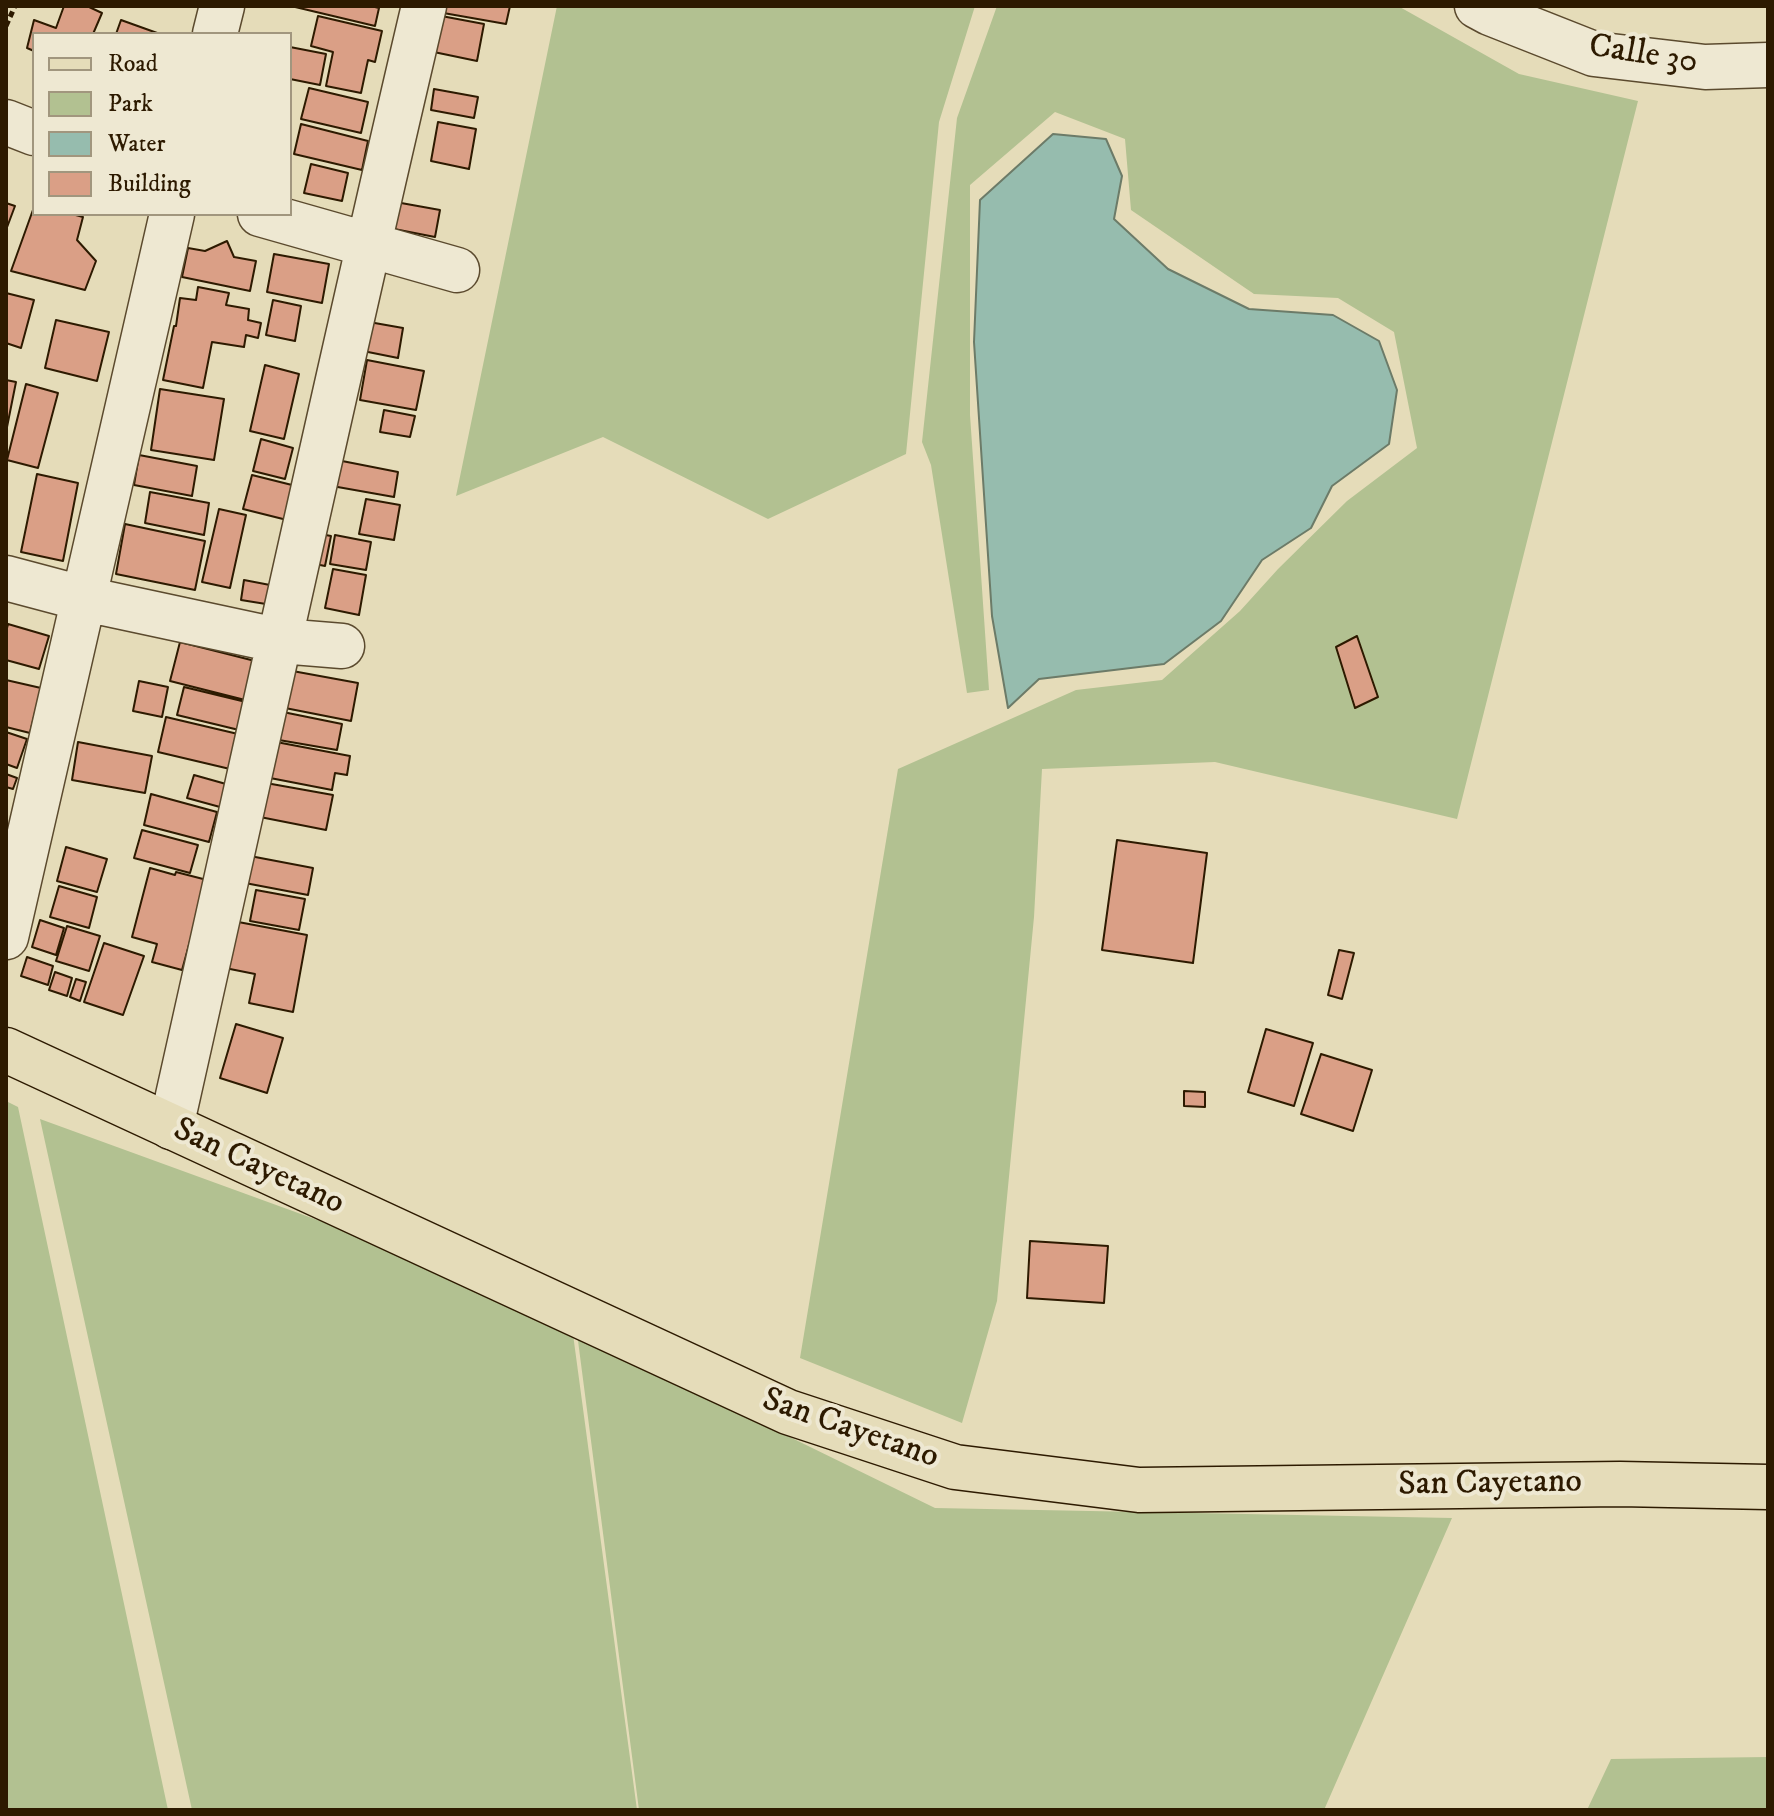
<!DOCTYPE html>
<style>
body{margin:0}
#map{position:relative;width:1774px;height:1816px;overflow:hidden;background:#e5dcb9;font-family:"IM FELL DW Pica",serif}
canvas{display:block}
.frame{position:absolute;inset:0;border:8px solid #2d1a00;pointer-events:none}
.legend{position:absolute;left:32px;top:32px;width:260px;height:184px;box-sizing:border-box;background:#eee8d2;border:2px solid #a1967e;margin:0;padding:10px 14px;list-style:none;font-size:24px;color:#2d1a00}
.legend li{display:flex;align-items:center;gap:16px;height:40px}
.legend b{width:40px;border:2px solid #a1967e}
</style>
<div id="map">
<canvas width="1774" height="1816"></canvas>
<div class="frame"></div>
<ul class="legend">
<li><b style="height:10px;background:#e5dcb9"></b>Road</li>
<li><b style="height:22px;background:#b2c191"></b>Park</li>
<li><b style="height:22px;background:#96bcae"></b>Water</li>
<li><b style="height:22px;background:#da9f86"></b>Building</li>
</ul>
</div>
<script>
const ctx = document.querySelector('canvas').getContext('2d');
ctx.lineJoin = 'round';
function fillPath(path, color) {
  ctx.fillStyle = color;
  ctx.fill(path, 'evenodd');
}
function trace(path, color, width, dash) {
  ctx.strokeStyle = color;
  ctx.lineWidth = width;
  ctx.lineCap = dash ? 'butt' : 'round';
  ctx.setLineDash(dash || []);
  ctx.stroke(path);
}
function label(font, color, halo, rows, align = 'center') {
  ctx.font = font + ' "IM FELL DW Pica",serif';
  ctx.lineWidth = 8;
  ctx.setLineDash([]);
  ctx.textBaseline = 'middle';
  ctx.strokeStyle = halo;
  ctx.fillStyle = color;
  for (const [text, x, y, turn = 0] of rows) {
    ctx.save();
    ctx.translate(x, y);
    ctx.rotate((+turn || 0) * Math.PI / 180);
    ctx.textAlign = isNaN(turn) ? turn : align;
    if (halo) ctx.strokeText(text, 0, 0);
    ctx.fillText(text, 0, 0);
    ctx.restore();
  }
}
const green = new Path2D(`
 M557,6H975L939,122L906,454L768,519L603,437L456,496Z
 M997,6H1398L1519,74L1638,101L1457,819L1215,762L1042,769L1034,917L997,1301L962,1423L800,1358L898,769L1076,690L1162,680L1240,611L1278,569L1347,501L1417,448L1394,332L1338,298L1254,294L1131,210L1125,139L1055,112L970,185V415L989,690L967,693L931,465L922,442L957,118Z
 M6,1101L18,1107L168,1810H6Z
 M40,1119L570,1312L637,1810H192Z
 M577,1333L935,1508L1452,1518L1324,1810H639Z
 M1768,1757V1810H1587L1611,1759Z`);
const water = new Path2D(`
 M1053,134L1106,139L1122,176L1114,219L1168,269L1249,309L1333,315L1379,341L1397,390L1389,444L1332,486L1311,528L1262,560L1221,621L1164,664L1039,679L1008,708L992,616L974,342L980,200Z`);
const building = new Path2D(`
 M64,6H87L102,13L93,34H34V51L27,48L34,20L56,28Z
 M291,6H371L379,8L375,26Z
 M433,6H510L506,24L432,11Z
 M436,15L484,24L477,61L429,51Z
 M318,16L382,31L375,62L368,60L361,93L326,86L333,52L311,46Z
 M121,20L160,34H116Z
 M290,47L326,54L320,85L290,79Z
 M309,88L368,102L361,133L301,119Z
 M434,89L478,97L474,118L431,110Z
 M438,122L476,129L469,169L431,161Z
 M301,124L368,141L362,170L294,154Z
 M311,164L348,173L342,201L304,193Z
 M390,201L440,210L435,237L384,227Z
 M6,203L15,206L6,230Z
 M34,207V214H72L83,217L77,240L96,261L85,290L11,271Z
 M227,241L234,257L256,261L250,291L182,277L188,248L205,251Z
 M274,254L329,264L322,303L267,292Z
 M198,287L229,293L226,305L249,309L248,320L261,323L258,338L246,335L244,347L212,342L203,388L163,380L174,326H176L180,298L196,300Z
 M6,293L34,300L21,348L6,343Z
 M273,300L301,306L295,341L266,335Z
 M56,320L109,332L97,381L45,368Z
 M369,322L403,328L398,358L363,351Z
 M367,360L424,371L416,410L360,400Z
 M265,365L299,374L284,439L250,431Z
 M6,380L16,382L6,432Z
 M26,384L58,393L38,468L7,460Z
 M160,389L224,399L214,460L151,450Z
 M384,410L415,416L410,437L380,432Z
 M261,439L293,448L285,479L253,471Z
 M139,455L197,466L192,496L134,485Z
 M337,460L398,472L394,497L332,486Z
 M37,474L78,483L63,561L21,552Z
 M252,475L296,486L287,520L243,509Z
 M150,492L209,503L204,535L145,523Z
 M366,499L400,505L394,540L359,534Z
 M219,509L246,515L230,588L202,582Z
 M125,524L205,541L195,590L116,574Z
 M315,533L331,536L325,566L310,563Z
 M335,535L371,542L366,570L330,564Z
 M333,569L366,575L359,615L325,608Z
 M244,580L270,585L266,604L241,600Z
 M8,624L49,636L39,669L6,660V632Z
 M1357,636L1378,697L1355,708L1336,647Z
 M180,642L259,662L249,701L170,681Z
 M287,670L358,683L351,721L280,707Z
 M6,680L41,688L30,733L6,727Z
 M139,681L168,687L162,717L133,711Z
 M184,687L246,702L239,730L177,715Z
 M278,711L342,724L337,750L273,739Z
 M166,717L238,734L230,769L158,752Z
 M6,732L27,739L17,768L6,764Z
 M271,741L350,756L347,775L335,773L332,790L265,777Z
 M78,742L152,756L145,793L72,780Z
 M6,774L17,778L13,789L6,787Z
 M194,775L226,784L220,807L187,798Z
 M266,783L333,795L326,830L260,817Z
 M151,794L217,812L209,842L144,825Z
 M142,830L198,845L190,873L134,858Z
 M1117,840L1207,853L1193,963L1102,950Z
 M66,847L107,859L97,892L57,881Z
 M250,856L313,868L308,895L245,883Z
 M150,868L175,875L176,872L207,880L182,970L152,962L157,944L132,937Z
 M59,886L97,897L89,928L50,917Z
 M256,890L305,899L299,930L250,921Z
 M40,920L64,928L56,955L32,947Z
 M233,921L307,935L293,1012L249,1003L255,974L225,968Z
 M67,926L100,936L89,971L56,961Z
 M104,943L144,956L123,1015L84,1002Z
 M1339,950L1354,953L1342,999L1328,995Z
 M27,957L53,966L48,985L21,976Z
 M55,972L72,978L67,996L49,990Z
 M76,979L86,982L80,1001L70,997Z
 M236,1024L283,1038L267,1093L220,1078Z
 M1266,1029L1313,1043L1294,1106L1248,1092Z
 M1321,1054L1372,1070L1353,1131L1301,1114Z
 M1184,1091L1205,1092V1107L1184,1106Z
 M1030,1241L1108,1246L1104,1303L1027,1298Z`);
const path = new Path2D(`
 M6,26L15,6`);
const minor = new Path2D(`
 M1477,6L1490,13L1594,54L1705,67L1768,65
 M215,34L222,6
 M6,122L34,133
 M260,214L457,270
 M6,578L85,599L281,641L342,646
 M6,937L172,214
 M171,1127C255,753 336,379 424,6`);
const major = new Path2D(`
 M6,1050L788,1412L955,1467L1139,1490L1620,1484L1768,1487`);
const streetNames = [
 ["Calle 30",1643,56,9],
 ["San Cayetano",258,1168,25],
 ["San Cayetano",850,1430,19],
 ["San Cayetano",1490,1485,-1]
];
fillPath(green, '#b2c191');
fillPath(water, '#96bcae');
trace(water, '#6c7b68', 2);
fillPath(building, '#da9f86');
trace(building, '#2d1a00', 2);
trace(minor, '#5b4a2e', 47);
trace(major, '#2d1a00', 47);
trace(path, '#2d1a00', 5, [6, 4]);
trace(minor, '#eee8d2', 44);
trace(major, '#e5dcb9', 44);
label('34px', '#2d1a00', '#eee8d2', streetNames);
</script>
